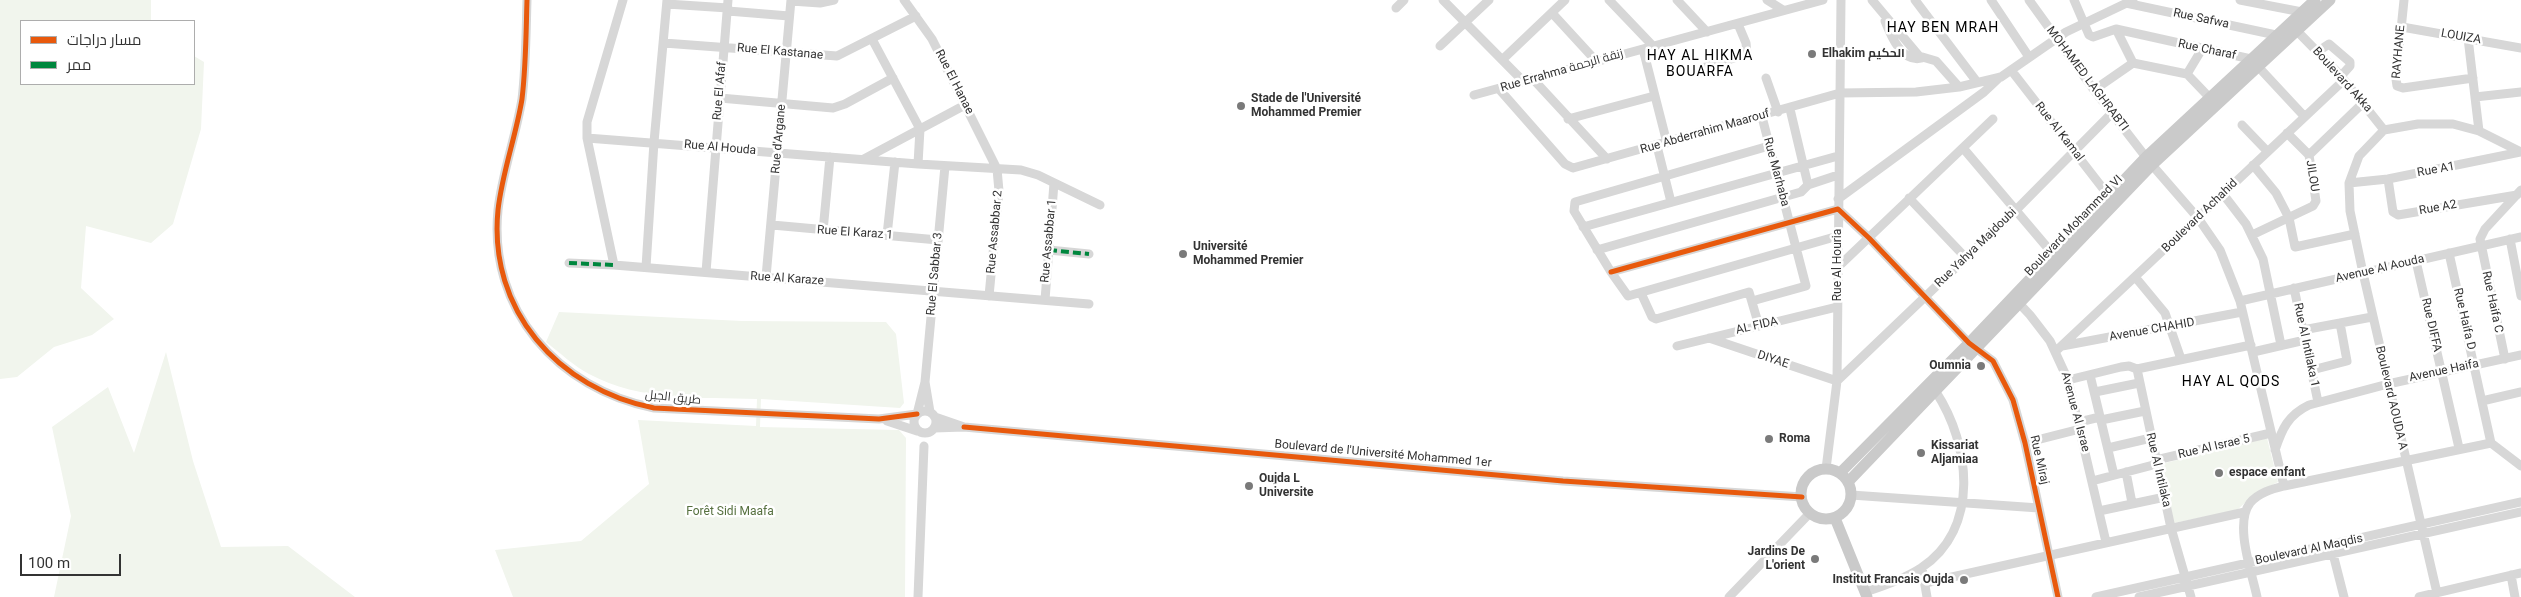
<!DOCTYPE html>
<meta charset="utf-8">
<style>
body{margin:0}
#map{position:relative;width:2521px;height:597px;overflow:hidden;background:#fff;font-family:Roboto,Cairo,sans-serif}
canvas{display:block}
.legend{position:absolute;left:20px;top:20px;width:175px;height:65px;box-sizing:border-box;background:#fff;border:1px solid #adadad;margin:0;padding:6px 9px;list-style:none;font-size:15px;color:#333}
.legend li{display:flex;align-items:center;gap:10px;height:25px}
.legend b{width:25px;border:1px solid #adadad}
.scale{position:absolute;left:20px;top:554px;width:101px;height:22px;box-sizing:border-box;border:2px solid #333;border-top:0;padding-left:6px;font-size:15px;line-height:18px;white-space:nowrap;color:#333;-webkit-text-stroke:4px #fff;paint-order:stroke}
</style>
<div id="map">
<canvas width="2521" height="597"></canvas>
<ul class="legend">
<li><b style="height:6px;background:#e8590c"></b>مسار دراجات</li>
<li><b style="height:6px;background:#00873e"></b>ممر</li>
</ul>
<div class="scale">100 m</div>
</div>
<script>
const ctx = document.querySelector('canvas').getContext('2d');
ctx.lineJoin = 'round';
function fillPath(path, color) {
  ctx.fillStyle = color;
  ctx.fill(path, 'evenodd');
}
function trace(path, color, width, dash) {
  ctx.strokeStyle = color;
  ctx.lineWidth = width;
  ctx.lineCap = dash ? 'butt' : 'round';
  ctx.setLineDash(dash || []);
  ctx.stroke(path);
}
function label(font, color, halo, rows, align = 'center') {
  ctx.font = font + ' Roboto,Cairo,sans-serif';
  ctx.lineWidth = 5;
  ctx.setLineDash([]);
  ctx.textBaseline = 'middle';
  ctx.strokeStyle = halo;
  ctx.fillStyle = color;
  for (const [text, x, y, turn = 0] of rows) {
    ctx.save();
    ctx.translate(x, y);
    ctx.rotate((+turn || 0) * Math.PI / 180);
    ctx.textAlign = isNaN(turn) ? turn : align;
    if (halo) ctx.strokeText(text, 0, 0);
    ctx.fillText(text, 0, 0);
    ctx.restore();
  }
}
const green = new Path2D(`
 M0,0H151V21H21V84H194V56L204,62L201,129L173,224L151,243L86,226L81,288L114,319L92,335L54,347L17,377L0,379Z
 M559,312L742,321L886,322L896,334L904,403L900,408L761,399L760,427L899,430L906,438L905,597H513L495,550L581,541L649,484L638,420L756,426L757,399C700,397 641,402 589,374C574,366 560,353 546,342Z
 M166,352L193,461L221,547L288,546L355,597H54L71,516L52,427L108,387L134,453Z
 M2267,438L2278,482L2256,493L2237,510L2174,523L2161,464Z`);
const minor = new Path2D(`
 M527,0C526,33 526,66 522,99C516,136 502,173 498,210C488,310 558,389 654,408L879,419L917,414
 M623,0L587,122V138L918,164L1021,170L1038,175L1100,205
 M904,0L932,39L997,169L999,191L989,296
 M1443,0L1523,81
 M1609,0L1653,46
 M1677,0L1707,32
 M1767,0L1783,10
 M1872,0L1919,56L1936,61L1959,87L2001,77L2066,32L2133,0
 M1915,0L1977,82
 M1991,0L2029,57
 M2029,0L2094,90L2152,165L2198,218L2220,250L2240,301L2284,486
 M2074,0L2089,35L2093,37L2116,29
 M2240,0L2302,12
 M2404,0L2396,79L2397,86L2403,88L2473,78
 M791,1L820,3L834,0
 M2126,3L2276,35
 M667,4L728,8
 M1396,8L1404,0
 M728,11L789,16
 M1552,13L1597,62
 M1885,21C1891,36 1902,63 1922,58
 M2402,27L2521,48
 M2116,29L2251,59L2304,116
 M2116,29L2133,63L2187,74L2209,97
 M2297,31L2341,76L2384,130
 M2468,38L2479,131
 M872,39L920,129L918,164
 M664,43L837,56L916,16
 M1440,46L1489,0
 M1643,49L1667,143
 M2317,52L2329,44L2350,62V66L2341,76
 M1502,60L1565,0
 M1702,68L1747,54L1746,43L1738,24
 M2011,70L2108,195
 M2187,74L2202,49
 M1532,78L1607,159
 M1766,78L1778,112
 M1499,89L1565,164L1573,168L1840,93L1916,92L1959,87
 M2094,90L2133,63
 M1474,95L1823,0
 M2475,97L2521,92
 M720,98L833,108L845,104L893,78
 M1790,109L1808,185
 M1568,119L1654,96
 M2242,125L2267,151
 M2287,133L2309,155
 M587,138L614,265L1089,304
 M1657,146L1671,202
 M1769,146L1575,202L1574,211L1611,272L1628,296L1838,236
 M1963,148L2052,253
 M864,159L965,105
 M2253,165L2276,193L2289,218L2295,247L2355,234
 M2388,179L2393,212L2398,215L2517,195
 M2349,183L2388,179L2521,152
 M2223,194L2246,224L2263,259L2281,345
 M1909,198L1966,258
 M1838,199L1984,92L2000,77
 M772,225L938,240
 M1583,227L1838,156
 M823,231L830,157
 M887,235L895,162
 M2252,235L2313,206L2316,201L2309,155L2364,102
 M2510,239L2521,296
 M1049,250L1089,254
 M1597,250L1801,192L1808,185L1838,175
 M2449,253L2491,443
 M2416,261L2459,448
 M569,263L614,265
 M646,267L654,142L667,0
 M1838,267L1993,119
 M706,272L728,0
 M1611,272L1838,209L1869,238L1969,343L1993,361L2013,400L2025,443L2058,597
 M766,277L791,0
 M2136,278L2165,313L2181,359
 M2294,288L2318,402
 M1641,293L1652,317L1656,319L1749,292L1759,326
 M2015,299L2030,315L2050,341L2068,380L2106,542
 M1045,300L1054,183
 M1752,301L1806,286L1762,117
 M2240,301L2521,237
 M2303,330L2372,317
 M1709,338L1837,381
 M1677,346L1837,307
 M2062,346L2242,312
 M2056,351L2344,80
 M2253,352L2305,340
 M2505,359L2480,239L2485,229L2521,190
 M2137,369L2171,528L2191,597
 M2312,370L2347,361L2340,323
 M2090,375L2114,475
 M2068,380L2121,367L2129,366L2137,369L2251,345
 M1837,381L2016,210L2112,113
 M925,382L945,166
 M2095,392L2139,383
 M2482,401L2521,392
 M914 422a11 11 0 1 1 22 0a11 11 0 1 1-22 0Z
 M917,414L925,382L930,412
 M2101,420L2145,411
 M887,421L917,431
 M2079,422L2100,417
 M964,427L1563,481L1802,497
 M934,428L964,427L935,417
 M2025,443L2080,429
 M2108,448L2151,438
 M2275,450C2282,429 2288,415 2309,405L2388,384L2521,355
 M2156,460L2271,433
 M1826,469L1837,381L1841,0
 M2126,472L2132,503
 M2092,481L2157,464
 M1851,495L2039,508
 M2099,511L2165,497
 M2332,550L2344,597
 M1922,568L1927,597
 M2511,575L2515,597
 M1925,583L2245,512
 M1865,592C1884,586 1904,579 1921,568C1981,528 1970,444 1936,392
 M2437,593L2363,273L2350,211L2349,183L2359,156L2384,130L2418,124H2453L2479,131L2521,152
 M918,597L924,446
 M1729,597L1810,513
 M2096,597L2521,502
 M2139,597L2521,512
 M2257,597C2252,573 2234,524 2250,503C2258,493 2272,489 2284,486L2491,443L2521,466
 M2419,597L2521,573`);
const major = new Path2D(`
 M1801 494a25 25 0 1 1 50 0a25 25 0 1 1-50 0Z
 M1840,473L1969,343L2146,157L2315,0
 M1848,482L2152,165L2330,0
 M1835,518L1867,597`);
const quiet = new Path2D(`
 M1049,250L1089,254
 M569,263L614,265`);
const cycleway = new Path2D(`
 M527,0C526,33 526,66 522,99C516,136 502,173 498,210C488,310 558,389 654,408L879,419L917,414
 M1611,272L1838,209L1869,238L1969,343L1993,361L2013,400L2025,443L2058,597
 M964,427L1563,481L1802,497`);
const markers = [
 [1812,54,5,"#7a7a7a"],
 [1241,106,5,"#7a7a7a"],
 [1183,254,5,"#7a7a7a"],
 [1981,366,5,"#7a7a7a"],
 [1769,439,5,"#7a7a7a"],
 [1921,453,5,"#7a7a7a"],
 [2219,473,5,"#7a7a7a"],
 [1249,486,5,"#7a7a7a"],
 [1815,559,5,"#7a7a7a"],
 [1964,580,5,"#7a7a7a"]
];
const streetNames = [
 ["Rue Safwa",2201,19,12],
 ["LOUIZA",2461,37,10],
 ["Rue Charaf",2207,50,12],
 ["Rue El Kastanae",780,52,5],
 ["RAYHANE",2399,52,-85],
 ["Rue Errahma زنقة الرحمة",1562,71,-16],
 ["MOHAMED LAGHRABTI",2087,79,53],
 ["Boulevard Akka",2342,80,48],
 ["Rue El Hanae",954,82,63],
 ["Rue El Afaf",720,91,-85],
 ["Rue Abderrahim Maarouf",1705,132,-16],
 ["Rue Al Kamal",2059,132,52],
 ["Rue d'Argane",779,139,-85],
 ["Rue Al Houda",720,148,5],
 ["Rue A1",2436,170,-10],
 ["Rue Marhaba",1776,172,75],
 ["JILOU",2312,176,81],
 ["Rue A2",2438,208,-10],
 ["Boulevard Achahid",2200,216,-44],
 ["Boulevard Mohammed VI",2074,226,-46],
 ["Rue Assabbar 2",995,232,-85],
 ["Rue El Karaz 1",855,233,4],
 ["Rue Assabbar 1",1049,241,-85],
 ["Rue Yahya Majdoubi",1976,248,-44],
 ["Rue Al Houria",1838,265,-90],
 ["Avenue Al Aouda",2380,269,-13],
 ["Rue El Sabbar 3",935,274,-85],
 ["Rue Al Karaze",787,279,4],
 ["Rue Haifa C",2492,302,78],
 ["Rue Haifa D",2464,319,77],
 ["Rue DIFFA",2431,325,77],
 ["AL FIDA",1757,326,-13],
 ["Avenue CHAHID",2152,330,-10],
 ["Rue Al Intilaka 1",2306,345,78],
 ["DIYAE",1773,360,18],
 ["Avenue Haifa",2444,371,-12],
 ["طريق الجبل",673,398,6],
 ["Boulevard AOUDA A",2391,398,77],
 ["Avenue Al Israe",2075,412,75],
 ["Rue Al Israe 5",2214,447,-13],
 ["Boulevard de l'Université Mohammed 1er",1383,454,5],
 ["Rue Miraj",2039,460,77],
 ["Rue Al Intilaka",2158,470,77],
 ["Boulevard Al Maqdis",2309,550,-12]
];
const poiNames = [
 ["Elhakim الحكيم",1822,54],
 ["Stade de l'Université",1251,99],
 ["Mohammed Premier",1251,113],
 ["Université",1193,247],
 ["Mohammed Premier",1193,261],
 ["Oumnia",1971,366,"right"],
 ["Roma",1779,439],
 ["Kissariat",1931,446],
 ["Aljamiaa",1931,460],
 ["espace enfant",2229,473],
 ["Oujda L",1259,479],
 ["Universite",1259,493],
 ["Jardins De",1805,552,"right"],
 ["L'orient",1805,566,"right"],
 ["Institut Francais Oujda",1954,580,"right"]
];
const parkNames = [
 ["Forêt Sidi Maafa",730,512]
];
const neighbourhoodNames = [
 ["HAY BEN MRAH",1943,28],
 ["HAY AL HIKMA",1700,56],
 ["BOUARFA",1700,72],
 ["HAY AL QODS",2231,382]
];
fillPath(green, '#f1f5ed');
trace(minor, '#d7d7d7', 9);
trace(major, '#cacaca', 11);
trace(quiet, '#00873e', 4, [8, 4]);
trace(cycleway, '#e8590c', 5);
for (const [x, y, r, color] of markers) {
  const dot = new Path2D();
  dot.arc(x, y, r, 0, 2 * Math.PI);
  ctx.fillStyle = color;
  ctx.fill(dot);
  trace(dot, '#fff', 2);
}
label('12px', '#333', '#fff', streetNames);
label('bold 12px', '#333', '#fff', poiNames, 'left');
label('12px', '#56703f', '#fff', parkNames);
ctx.letterSpacing = '1px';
label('14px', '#000', '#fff', neighbourhoodNames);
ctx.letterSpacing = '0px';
</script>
